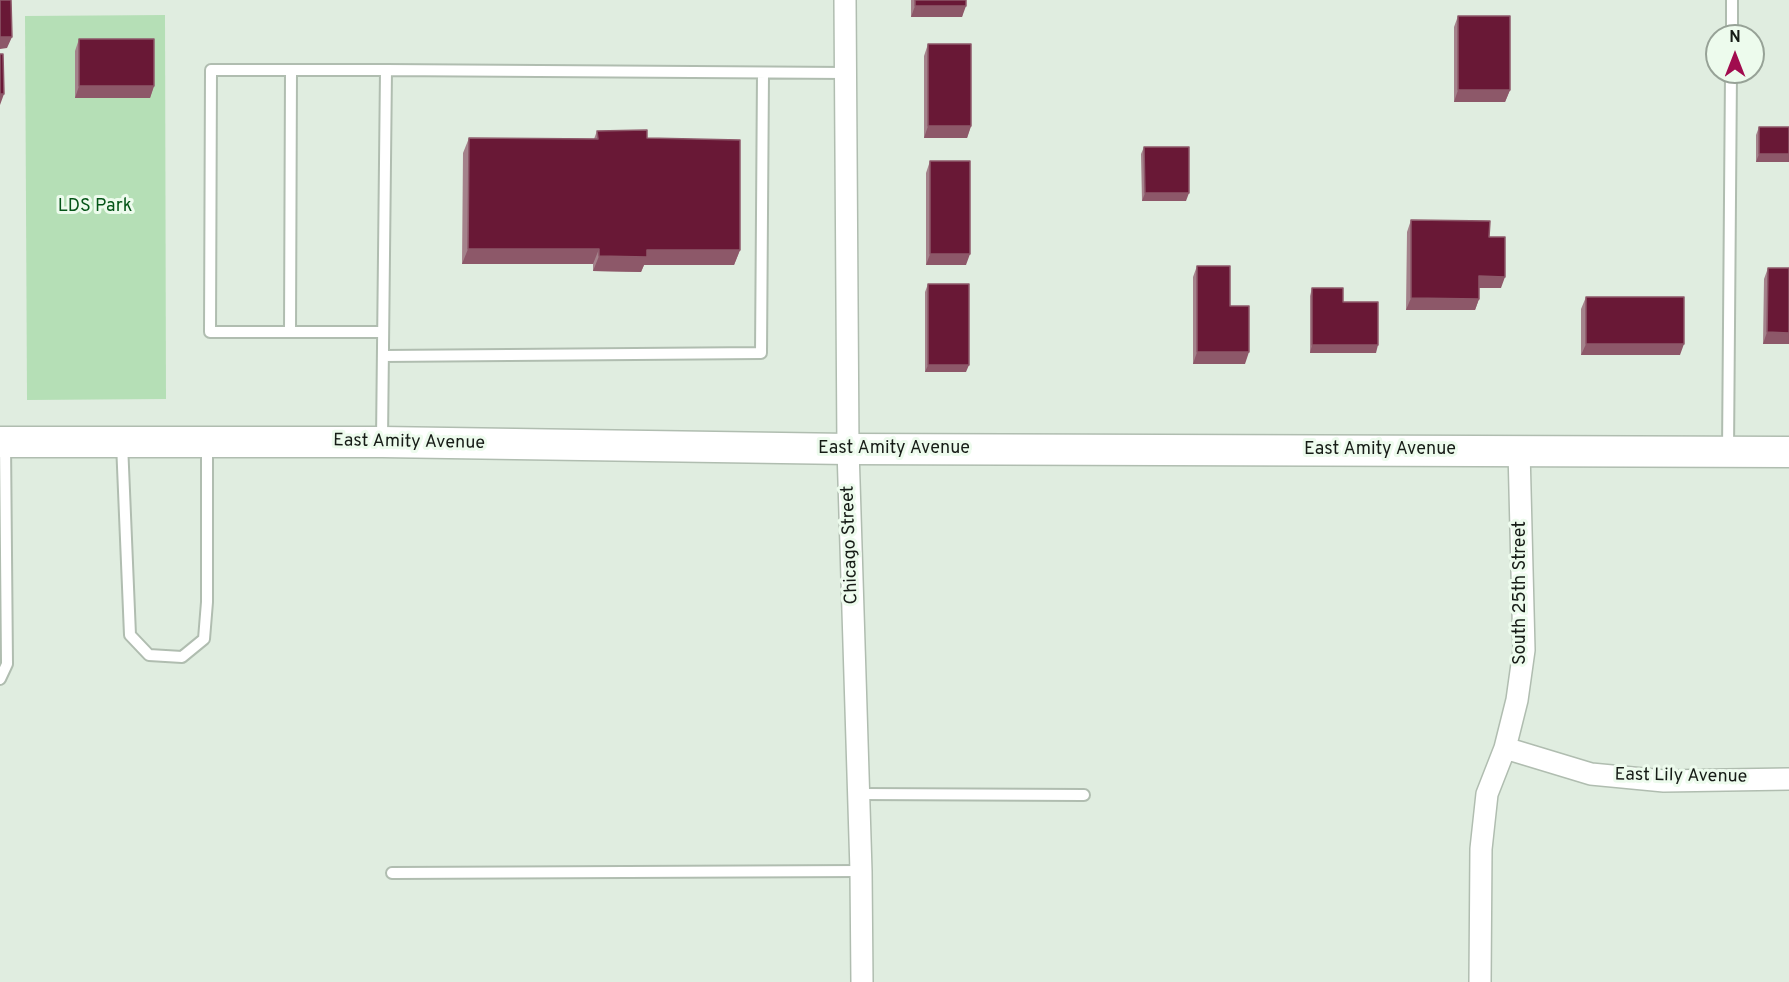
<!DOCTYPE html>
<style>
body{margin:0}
#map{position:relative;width:1789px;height:982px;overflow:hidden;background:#e0ede0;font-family:Overpass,sans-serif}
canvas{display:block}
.north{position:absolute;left:1705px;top:24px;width:60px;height:60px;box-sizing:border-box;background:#edfbed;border:2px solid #97a297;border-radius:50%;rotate:0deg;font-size:16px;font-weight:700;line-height:24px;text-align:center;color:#171c17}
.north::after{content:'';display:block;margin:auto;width:21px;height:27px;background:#a10b4e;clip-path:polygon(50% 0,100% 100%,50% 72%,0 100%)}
</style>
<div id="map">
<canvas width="1789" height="982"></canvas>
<div class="north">N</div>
</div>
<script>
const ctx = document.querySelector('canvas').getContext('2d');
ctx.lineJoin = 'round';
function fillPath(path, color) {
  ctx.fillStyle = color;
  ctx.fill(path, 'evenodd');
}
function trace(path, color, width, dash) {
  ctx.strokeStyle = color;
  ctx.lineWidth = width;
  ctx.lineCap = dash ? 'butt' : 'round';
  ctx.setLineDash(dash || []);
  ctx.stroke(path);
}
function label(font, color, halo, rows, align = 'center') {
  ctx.font = font + ' Overpass,sans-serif';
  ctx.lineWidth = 6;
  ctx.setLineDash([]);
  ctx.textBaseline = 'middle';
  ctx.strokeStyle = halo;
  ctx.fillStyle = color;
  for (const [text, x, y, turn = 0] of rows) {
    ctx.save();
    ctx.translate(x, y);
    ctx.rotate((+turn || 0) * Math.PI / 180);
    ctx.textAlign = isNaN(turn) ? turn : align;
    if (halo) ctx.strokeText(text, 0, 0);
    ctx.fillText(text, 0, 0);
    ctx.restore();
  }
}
const green = new Path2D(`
 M165,15L166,399L27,400L25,16Z`);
const lane = new Path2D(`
 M1732,36V0
 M290,332L291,70
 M383,332H210L211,70H386
 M383,356L761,353L763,73
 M382,439L386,70L846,73
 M122,443L130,635L149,655L182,657L204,639L207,602V444
 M1728,451L1731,72
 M0,679L7,664L5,443
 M859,794L1084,795
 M392,873L861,871`);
const street = new Path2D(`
 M845,0L848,449L861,871L862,982
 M1505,748L1591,774L1664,781L1789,779
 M1480,982L1481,849L1487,794L1505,748L1517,700L1524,650L1519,450`);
const secondary = new Path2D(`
 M0,442H382L848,449L1789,452`);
const wall = new Path2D(`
 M911,0H966L962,17H911Z
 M1458,16L1510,90L1505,102H1454V27Z
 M79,39L154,86L150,98H75V51Z
 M928,44L971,126L967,138H924V56Z
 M1759,127L1789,162H1756V135Z
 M597,131L647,138L740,250L734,265H644L641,272L593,271V264H462L463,153L469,138L594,139Z
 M1144,147L1186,201H1142L1141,154Z
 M930,161L966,265H926V173Z
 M1411,220L1489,237L1501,288H1479V299L1475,310H1406L1407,232Z
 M1197,266L1230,306L1245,364H1193V277Z
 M1768,268H1789V344H1763L1764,279Z
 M928,284L966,372H925V292Z
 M1312,288L1343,302L1376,353H1310V296Z
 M1586,297L1680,355H1581V309Z`);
const shadedWall = new Path2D(`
 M915,6H966L962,17H911Z
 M0,37H12L7,48L0,49Z
 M79,86H154L150,98H75Z
 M1458,90H1510L1505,102H1454Z
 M0,94H4L0,105Z
 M928,126H971L967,138H924Z
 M1759,154H1789V162H1756Z
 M1145,193H1189L1186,201H1142Z
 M468,249H599L593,264H462Z
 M647,250H740L734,265H644L641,272L593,271L599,256Z
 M930,254H970L966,265H926Z
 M1479,276L1505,277L1501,288H1475Z
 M1411,298L1479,299L1475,310H1406Z
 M1767,332L1789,333V344H1763Z
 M1586,344H1684L1680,355H1581Z
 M1312,345H1378L1376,353H1310Z
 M1197,352H1249L1245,364H1193Z
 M928,365H969L966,372H925Z`);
const building = new Path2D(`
 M0,0H11L12,37H0Z
 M915,0H966V6H915Z
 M1458,16H1510V90H1458Z
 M79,39H154V86H79Z
 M928,44H971V126H928Z
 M0,54H3L4,94H0Z
 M1759,127H1789V154H1759Z
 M647,130V138L740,140V250H647V257L599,256V249H468L469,138L598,139L597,131Z
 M1144,147H1189V193H1145Z
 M930,161H970V254H930Z
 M1411,220L1490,221L1489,237H1505V277L1479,276V299L1411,298Z
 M1197,266H1230V306H1249V352H1197Z
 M1768,268H1789V333L1767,332Z
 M928,284H969V365H928Z
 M1312,288H1343V302H1378V345H1312Z
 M1586,297H1684V344H1586Z`);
const parkNames = [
 ["LDS Park",95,207]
];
const streetNames = [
 ["East Amity Avenue",409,443,1],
 ["East Amity Avenue",894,449],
 ["East Amity Avenue",1380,450],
 ["Chicago Street",851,545,-92],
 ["South 25th Street",1521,593,-90],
 ["East Lily Avenue",1681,777,1]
];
fillPath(green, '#b5dfb6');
trace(lane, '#b0bdb0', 14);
trace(street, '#b0bdb0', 24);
trace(secondary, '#b0bdb0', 33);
trace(lane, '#fff', 10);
trace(street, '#fff', 21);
trace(secondary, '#fff', 30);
fillPath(wall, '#a4828b');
fillPath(shadedWall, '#8d5869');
fillPath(building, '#691836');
trace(building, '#8d5869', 1.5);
label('18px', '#055518', '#edfbed', parkNames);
label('18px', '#171c17', '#edfbed', streetNames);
</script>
